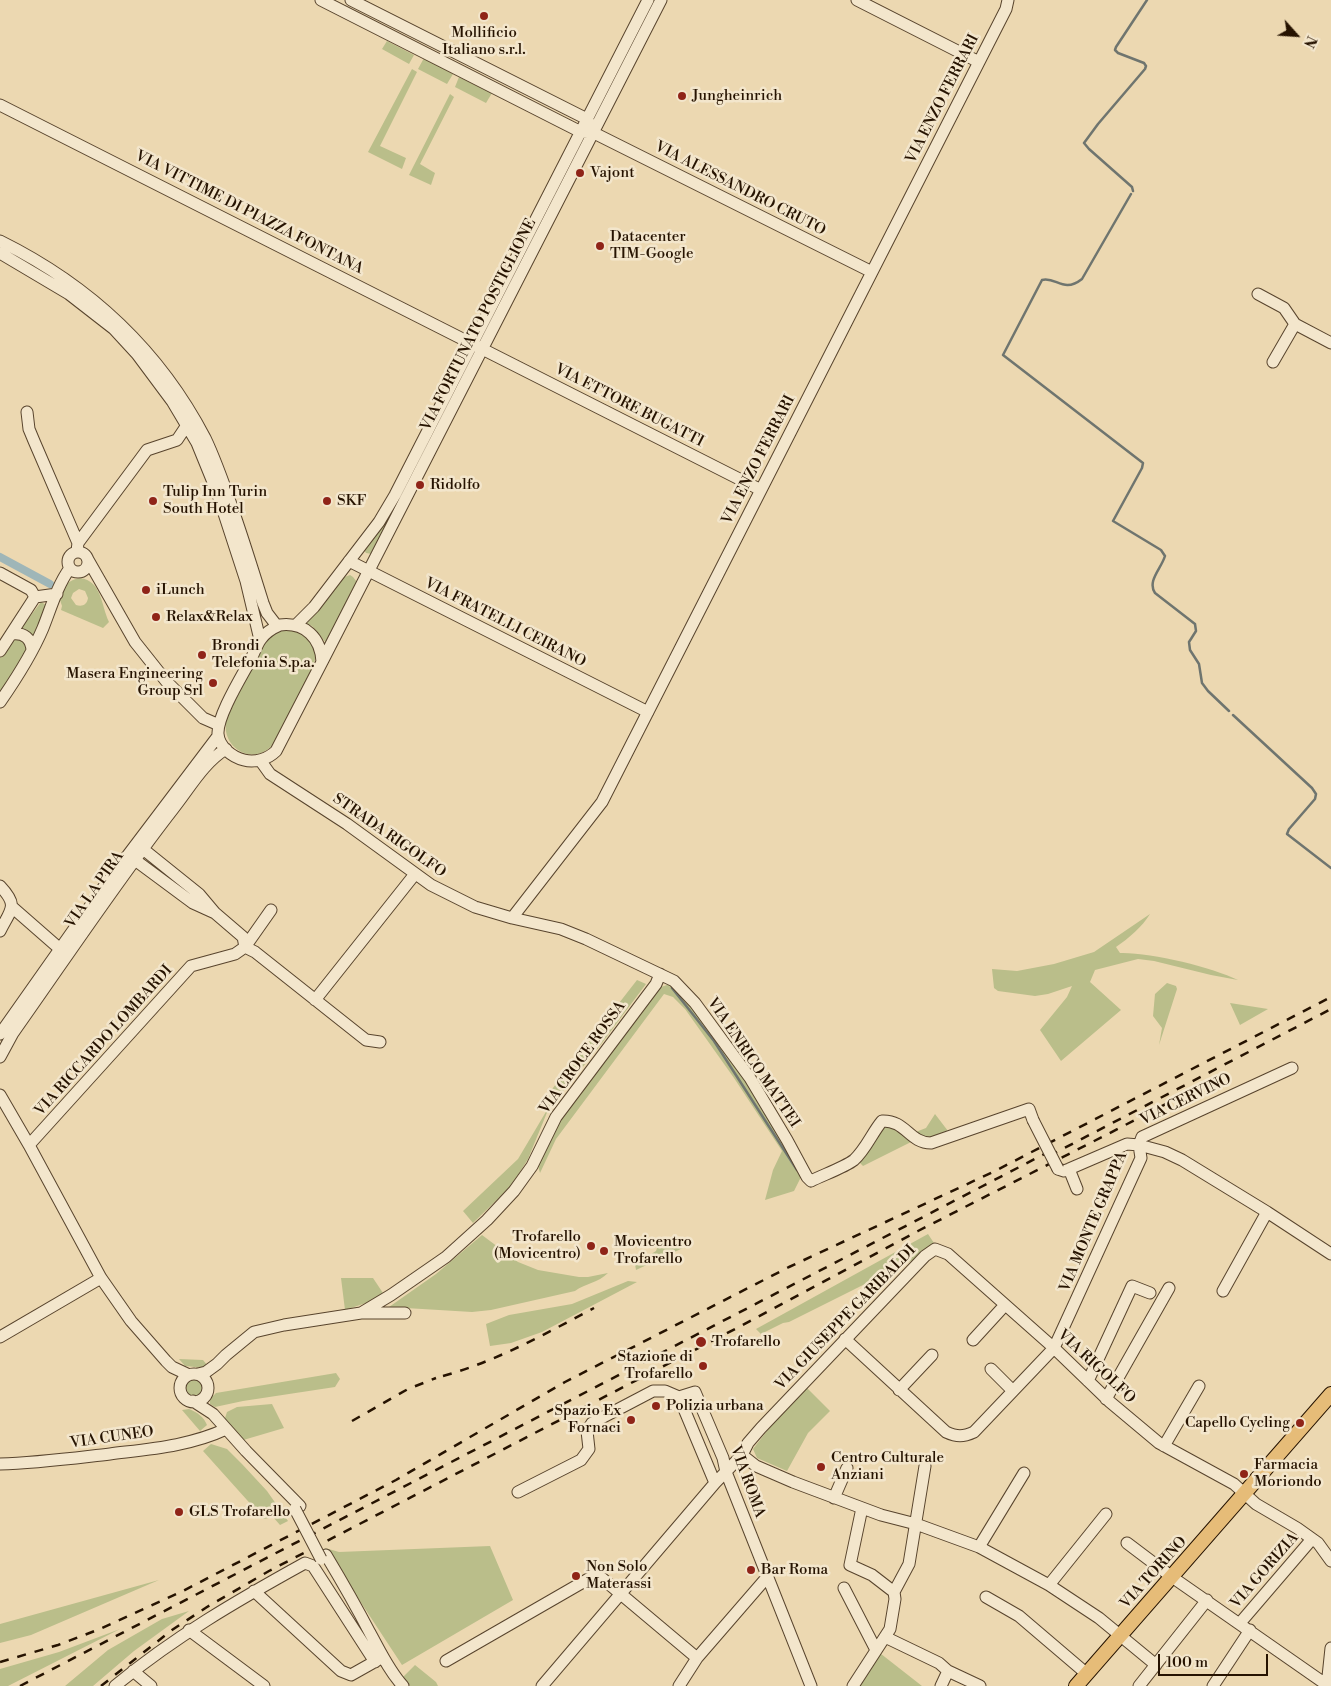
<!DOCTYPE html>
<style>
body{margin:0}
#map{position:relative;width:1331px;height:1686px;overflow:hidden;background:#ecd8b1;font-family:"Libre Bodoni",serif}
canvas{display:block}
.north{position:absolute;left:1271px;top:10px;width:50px;height:50px;-webkit-text-stroke:4px #f3e6cc;paint-order:stroke;rotate:116deg;font-size:14px;font-weight:700;line-height:20px;text-align:center;color:#261301}
.north::after{content:'';display:block;margin:auto;width:18px;height:22px;background:#261301;clip-path:polygon(50% 0,100% 100%,50% 72%,0 100%)}
.scale{position:absolute;left:1158px;top:1654px;width:110px;height:22px;box-sizing:border-box;border:2px solid #261301;border-top:0;padding-left:6px;font-size:15px;line-height:18px;white-space:nowrap;color:#261301;-webkit-text-stroke:4px #f3e6cc;paint-order:stroke}
</style>
<div id="map">
<canvas width="1331" height="1686"></canvas>
<div class="north">N</div>
<div class="scale">100 m</div>
</div>
<script>
const ctx = document.querySelector('canvas').getContext('2d');
ctx.lineJoin = 'round';
function fillPath(path, color) {
  ctx.fillStyle = color;
  ctx.fill(path, 'evenodd');
}
function trace(path, color, width, dash) {
  ctx.strokeStyle = color;
  ctx.lineWidth = width;
  ctx.lineCap = dash ? 'butt' : 'round';
  ctx.setLineDash(dash || []);
  ctx.stroke(path);
}
function label(font, color, halo, rows, align = 'center') {
  ctx.font = font + ' "Libre Bodoni",serif';
  ctx.lineWidth = 5;
  ctx.setLineDash([]);
  ctx.textBaseline = 'middle';
  ctx.strokeStyle = halo;
  ctx.fillStyle = color;
  for (const [text, x, y, turn = 0] of rows) {
    ctx.save();
    ctx.translate(x, y);
    ctx.rotate((+turn || 0) * Math.PI / 180);
    ctx.textAlign = isNaN(turn) ? turn : align;
    if (halo) ctx.strokeText(text, 0, 0);
    ctx.fillText(text, 0, 0);
    ctx.restore();
  }
}
const green = new Path2D(`
 M387,41L414,55L409,64L382,49Z
 M424,58L453,74L447,84L418,69Z
 M412,69L417,72L380,146L406,158L402,169L368,152Z
 M459,77L492,93L486,103L455,87Z
 M450,94L454,97L420,164L435,173L431,185L409,175Z
 M408,483L372,554L366,553L364,550Z
 M350,575L353,577L357,582L326,643L312,626L306,624L342,578Z
 M80,578C102,581 101,605 109,622L103,628L61,610L62,606L59,597C64,587 67,580 80,578ZM79,589L85,591L88,598C87,605 82,607 76,605L71,598L73,593Z
 M41,602L48,606L34,639L19,631Z
 M282,630C295,629 308,634 314,647C317,653 315,661 313,668L275,742C255,769 218,748 227,717L266,640L276,632Z
 M17,638H23L28,649L0,696V658L13,640Z
 M1150,914C1142,927 1129,938 1116,947L1120,953C1149,952 1212,967 1238,980L1211,975L1154,961L1138,959L1095,970L1090,982L1121,1010L1061,1061L1040,1030L1067,997L1072,986L1048,994L1035,996L998,991L994,988L992,969L1017,971L1054,964L1094,952Z
 M637,980L646,984L602,1043L548,1110L528,1159L511,1186L473,1223L463,1211L518,1159L547,1110L542,1102Z
 M673,983L692,1002L744,1079L765,1112L801,1177L794,1191L765,1200L773,1170L782,1151L734,1078L685,1009L673,997L664,994L556,1139L540,1173L538,1166L558,1124L661,987Z
 M1167,983L1176,986L1177,989L1159,1045L1162,1028L1153,1016L1155,994Z
 M1230,1003L1268,1009L1240,1025Z
 M935,1114L948,1131L932,1140L913,1133L926,1128Z
 M884,1125C895,1128 905,1132 911,1142L863,1166L859,1162Z
 M928,1234L934,1243L917,1258L789,1322L783,1323L761,1334L756,1329Z
 M482,1235L518,1262L538,1270L579,1277H588L608,1273C598,1283 586,1283 575,1291L491,1310L472,1312L389,1307L436,1274Z
 M660,1240L683,1248L636,1270L635,1264L656,1251Z
 M341,1278H373L383,1293L369,1302L345,1310Z
 M628,1281L637,1282L542,1332L511,1343L490,1346L486,1324L509,1315L572,1304Z
 M179,1359L203,1360L208,1366L205,1368L185,1366Z
 M336,1373L340,1379L335,1387L243,1401L215,1407L210,1404V1399L216,1393Z
 M186 1388a8 8 0 1 1 16 0a8 8 0 1 1-16 0Z
 M806,1387L830,1411L808,1433L787,1471L757,1458L753,1449L784,1409Z
 M272,1404L284,1428L240,1441L224,1421L227,1412L237,1407Z
 M189,1409C197,1412 204,1417 207,1425L200,1431L182,1410Z
 M211,1444L227,1449L242,1464L267,1491L288,1521L280,1525L273,1517L264,1519L203,1451Z
 M490,1546L513,1600L402,1665L325,1548L339,1552Z
 M159,1580L31,1635L0,1643V1624Z
 M189,1611L134,1651L93,1686H65L108,1650L162,1619Z
 M120,1629L8,1686H0V1669L59,1652Z
 M876,1650L922,1686H853Z
 M415,1665L436,1682L438,1686H410L402,1678Z`);
const stream = new Path2D(`
 M1133,191L1132,187L1089,149L1084,143L1098,124L1145,69L1146,66L1144,63L1118,53L1115,50L1116,47L1147,0
 M1131,194L1082,279C1063,294 1056,276 1042,280L1003,355L1143,463L1142,468L1113,521L1161,550L1165,556C1161,569 1147,581 1155,593L1195,624L1196,631L1189,642L1190,650L1199,664L1202,683L1208,691L1229,711
 M1233,715L1312,788L1316,794L1315,799L1289,829L1287,834L1331,868
 M672,988L714,1041L797,1170`);
const canal = new Path2D(`
 M0,557L50,584`);
const minor = new Path2D(`
 M321,0L581,132L594,133L872,272
 M351,0L587,119L590,124
 M857,0L979,62
 M0,105L761,490
 M0,241C89,285 159,350 205,438C217,463 226,490 235,516C245,545 254,574 263,603L267,613L277,626
 M0,253L69,294L114,329L137,354L172,401L197,443L217,492L246,581L260,640
 M1258,294L1284,308L1295,324L1273,362
 M1295,324L1331,343
 M27,412L29,429L34,441L78,543
 M77,551L78,543L147,450L177,440L187,425
 M68 562a10 10 0 1 1 20 0a10 10 0 1 1-20 0Z
 M87,558L135,642L166,681L203,718L219,725
 M349,561L648,712
 M0,573L31,590L35,597
 M280,625C305,622 321,638 322,662L276,751C268,759 255,763 244,760C232,757 219,747 218,734C217,716 242,676 251,659C254,653 257,644 261,639C266,632 273,628 280,625Z
 M296,625L314,607L379,522L395,495L648,0
 M13,634C24,633 31,638 32,650
 M0,651L35,597L57,594
 M322,662L661,0
 M0,702C16,679 32,654 43,628C51,608 57,586 70,568
 M260,760L270,774L347,824L431,885L475,907L512,918L561,929L586,939L674,981L695,1003L750,1078L787,1140L807,1177L811,1181C823,1175 845,1167 854,1160C866,1149 872,1133 882,1121C906,1120 909,1143 931,1143L1029,1109L1033,1120
 M135,860L193,903L215,913L199,894L143,849
 M0,886C19,906 11,909 0,931
 M12,907L60,949
 M215,913L243,937L245,947L255,952L366,1040L380,1042
 M512,918L602,802L979,62L1006,9L1008,0
 M315,1000L415,874
 M0,1034L103,888L218,736
 M0,1057L13,1033C66,958 117,881 173,809C189,789 204,762 226,749
 M0,1095L29,1145L101,1278L131,1321L166,1361L172,1367L189,1375
 M29,1145L191,966L235,954L245,947L271,910
 M1058,1169L1064,1171L1069,1169L1127,1144L1139,1145L1142,1137L1292,1068
 M1069,1169L1077,1189
 M1223,1291L1267,1212
 M363,1313H405
 M0,1337L101,1278
 M845,1339L946,1432C957,1437 963,1437 974,1432L1054,1348L1141,1158L1139,1145L1165,1152L1182,1160L1267,1212L1331,1254
 M973,1340L1005,1305
 M991,1369L1013,1391
 M198,1374L206,1372L217,1364L226,1355L254,1332L284,1325L361,1313L391,1295L446,1257L487,1220L514,1191L532,1166L556,1117L656,984L660,974
 M180 1388a14 14 0 1 1 28 0a14 14 0 1 1-28 0Z
 M1088,1381L1132,1286L1150,1293
 M899,1390L932,1355
 M1106,1399L1169,1288
 M193,1401L213,1414L246,1451L300,1506
 M1164,1446L1199,1386
 M742,1455L756,1466L793,1482L881,1515L916,1524L979,1547L1049,1585L1099,1618L1156,1665
 M0,1464C37,1463 74,1458 110,1454C149,1449 190,1446 226,1429
 M715,1483L679,1397L695,1392L723,1458L726,1472L811,1686
 M518,1492L581,1460L589,1449L587,1431L592,1423L653,1391H665L679,1397
 M834,1498L847,1468
 M862,1508L850,1565L872,1575L894,1592
 M1127,1543L1172,1577L1327,1685
 M979,1547L1024,1473
 M326,1555C341,1580 356,1606 370,1633C380,1651 389,1671 403,1686
 M1049,1585L1106,1514
 M844,1588L876,1650
 M254,1591L341,1671L351,1675L383,1657
 M986,1597L1019,1616L1087,1674
 M1240,1623L1312,1539
 M189,1630L264,1686
 M885,1637L939,1663L948,1671L980,1686
 M446,1661L597,1574L697,1658
 M133,1671L151,1686
 M115,1686C174,1637 238,1600 305,1563L313,1566L375,1662
 M542,1686L715,1483L742,1455L748,1443L761,1428L925,1256L935,1249L948,1254L1054,1348L1110,1402L1159,1443L1234,1484L1256,1504L1297,1528L1318,1543L1331,1561
 M679,1686L697,1658L768,1576
 M853,1686L890,1629L895,1599L894,1592L909,1564L925,1466
 M941,1686L948,1671
 M1139,1686L1207,1600
 M1213,1686L1250,1630
 M1327,1686L1331,1648`);
const major = new Path2D(`
 M1076,1686L1331,1394`);
const rail = new Path2D(`
 M1049,1156L1331,1009
 M443,1376C497,1361 545,1334 594,1308
 M352,1421L408,1389L436,1378
 M0,1662L58,1645L100,1629L183,1591L396,1480L565,1382L789,1267L993,1172L1331,997
 M20,1686L1054,1149
 M101,1686L172,1630L207,1607L269,1571L737,1328L918,1231L1104,1136L1191,1091L1207,1081`);
const minorBridge = new Path2D(`
 M1033,1120L1058,1169
 M295,1509L321,1559`);
const markers = [
 [484,16,5,"#8f2418"],
 [682,96,5,"#8f2418"],
 [580,173,5,"#8f2418"],
 [600,246,5,"#8f2418"],
 [420,485,5,"#8f2418"],
 [153,501,5,"#8f2418"],
 [327,501,5,"#8f2418"],
 [146,590,5,"#8f2418"],
 [156,617,5,"#8f2418"],
 [202,655,5,"#8f2418"],
 [213,683,5,"#8f2418"],
 [591,1246,5,"#8f2418"],
 [604,1251,5,"#8f2418"],
 [701,1342,6,"#8f2418"],
 [703,1366,5,"#8f2418"],
 [656,1406,5,"#8f2418"],
 [631,1420,5,"#8f2418"],
 [1300,1423,5,"#8f2418"],
 [821,1467,5,"#8f2418"],
 [1244,1474,5,"#8f2418"],
 [179,1512,5,"#8f2418"],
 [751,1570,5,"#8f2418"],
 [576,1576,5,"#8f2418"]
];
const poiNames = [
 ["Mollificio",484,33,"center"],
 ["Italiano s.r.l.",484,50,"center"],
 ["Jungheinrich",692,96],
 ["Vajont",590,173],
 ["Datacenter",610,237],
 ["TIM-Google",610,254],
 ["Ridolfo",430,485],
 ["Tulip Inn Turin",163,492],
 ["South Hotel",163,509],
 ["SKF",337,501],
 ["iLunch",156,590],
 ["Relax&Relax",166,617],
 ["Brondi",212,646],
 ["Telefonia S.p.a.",212,663],
 ["Masera Engineering",203,674,"right"],
 ["Group Srl",203,691,"right"],
 ["Trofarello",581,1237,"right"],
 ["(Movicentro)",581,1254,"right"],
 ["Movicentro",614,1242],
 ["Trofarello",614,1259],
 ["Trofarello",712,1342],
 ["Stazione di",693,1357,"right"],
 ["Trofarello",693,1374,"right"],
 ["Polizia urbana",666,1406],
 ["Spazio Ex",621,1411,"right"],
 ["Fornaci",621,1428,"right"],
 ["Capello Cycling",1290,1423,"right"],
 ["Centro Culturale",831,1458],
 ["Anziani",831,1475],
 ["Farmacia",1254,1465],
 ["Moriondo",1254,1482],
 ["GLS Trofarello",189,1512],
 ["Non Solo",586,1567],
 ["Materassi",586,1584],
 ["Bar Roma",761,1570]
];
const streetNames = [
 ["VIA ENZO FERRARI",943,99,-63],
 ["VIA ALESSANDRO CRUTO",740,189,27],
 ["VIA VITTIME DI PIAZZA FONTANA",249,213,27],
 ["VIA FORTUNATO POSTIGLIONE",479,325,-63],
 ["VIA ETTORE BUGATTI",629,406,27],
 ["VIA ENZO FERRARI",759,460,-63],
 ["VIA FRATELLI CEIRANO",505,623,27],
 ["STRADA RIGOLFO",389,836,35],
 ["VIA LA PIRA",95,890,-55],
 ["VIA RICCARDO LOMBARDI",104,1041,-48],
 ["VIA CROCE ROSSA",583,1058,-54],
 ["VIA ENRICO MATTEI",753,1063,56],
 ["VIA CERVINO",1186,1100,-26],
 ["VIA MONTE GRAPPA",1094,1222,-67],
 ["VIA GIUSEPPE GARIBALDI",846,1318,-46],
 ["VIA RIGOLFO",1096,1367,43],
 ["VIA CUNEO",112,1438,-8],
 ["VIA ROMA",747,1482,70],
 ["VIA GORIZIA",1265,1571,-49],
 ["VIA TORINO",1154,1573,-48]
];
fillPath(green, '#babe8a');
trace(stream, '#6f756f', 2.5);
trace(canal, '#9fb6b8', 8);
trace(minor, '#58442d', 13);
trace(major, '#261301', 16);
trace(minor, '#f3e6cc', 11);
trace(major, '#e6bc78', 14);
trace(rail, '#261301', 2.5, [9, 9]);
trace(minorBridge, '#58442d', 13, []);
trace(minorBridge, '#f3e6cc', 11);
for (const [x, y, r, color] of markers) {
  const dot = new Path2D();
  dot.arc(x, y, r, 0, 2 * Math.PI);
  ctx.fillStyle = color;
  ctx.fill(dot);
  trace(dot, '#f3e6cc', 2);
}
label('15px', '#261301', '#f3e6cc', poiNames, 'left');
label('15px', '#261301', '#f3e6cc', streetNames);
</script>
